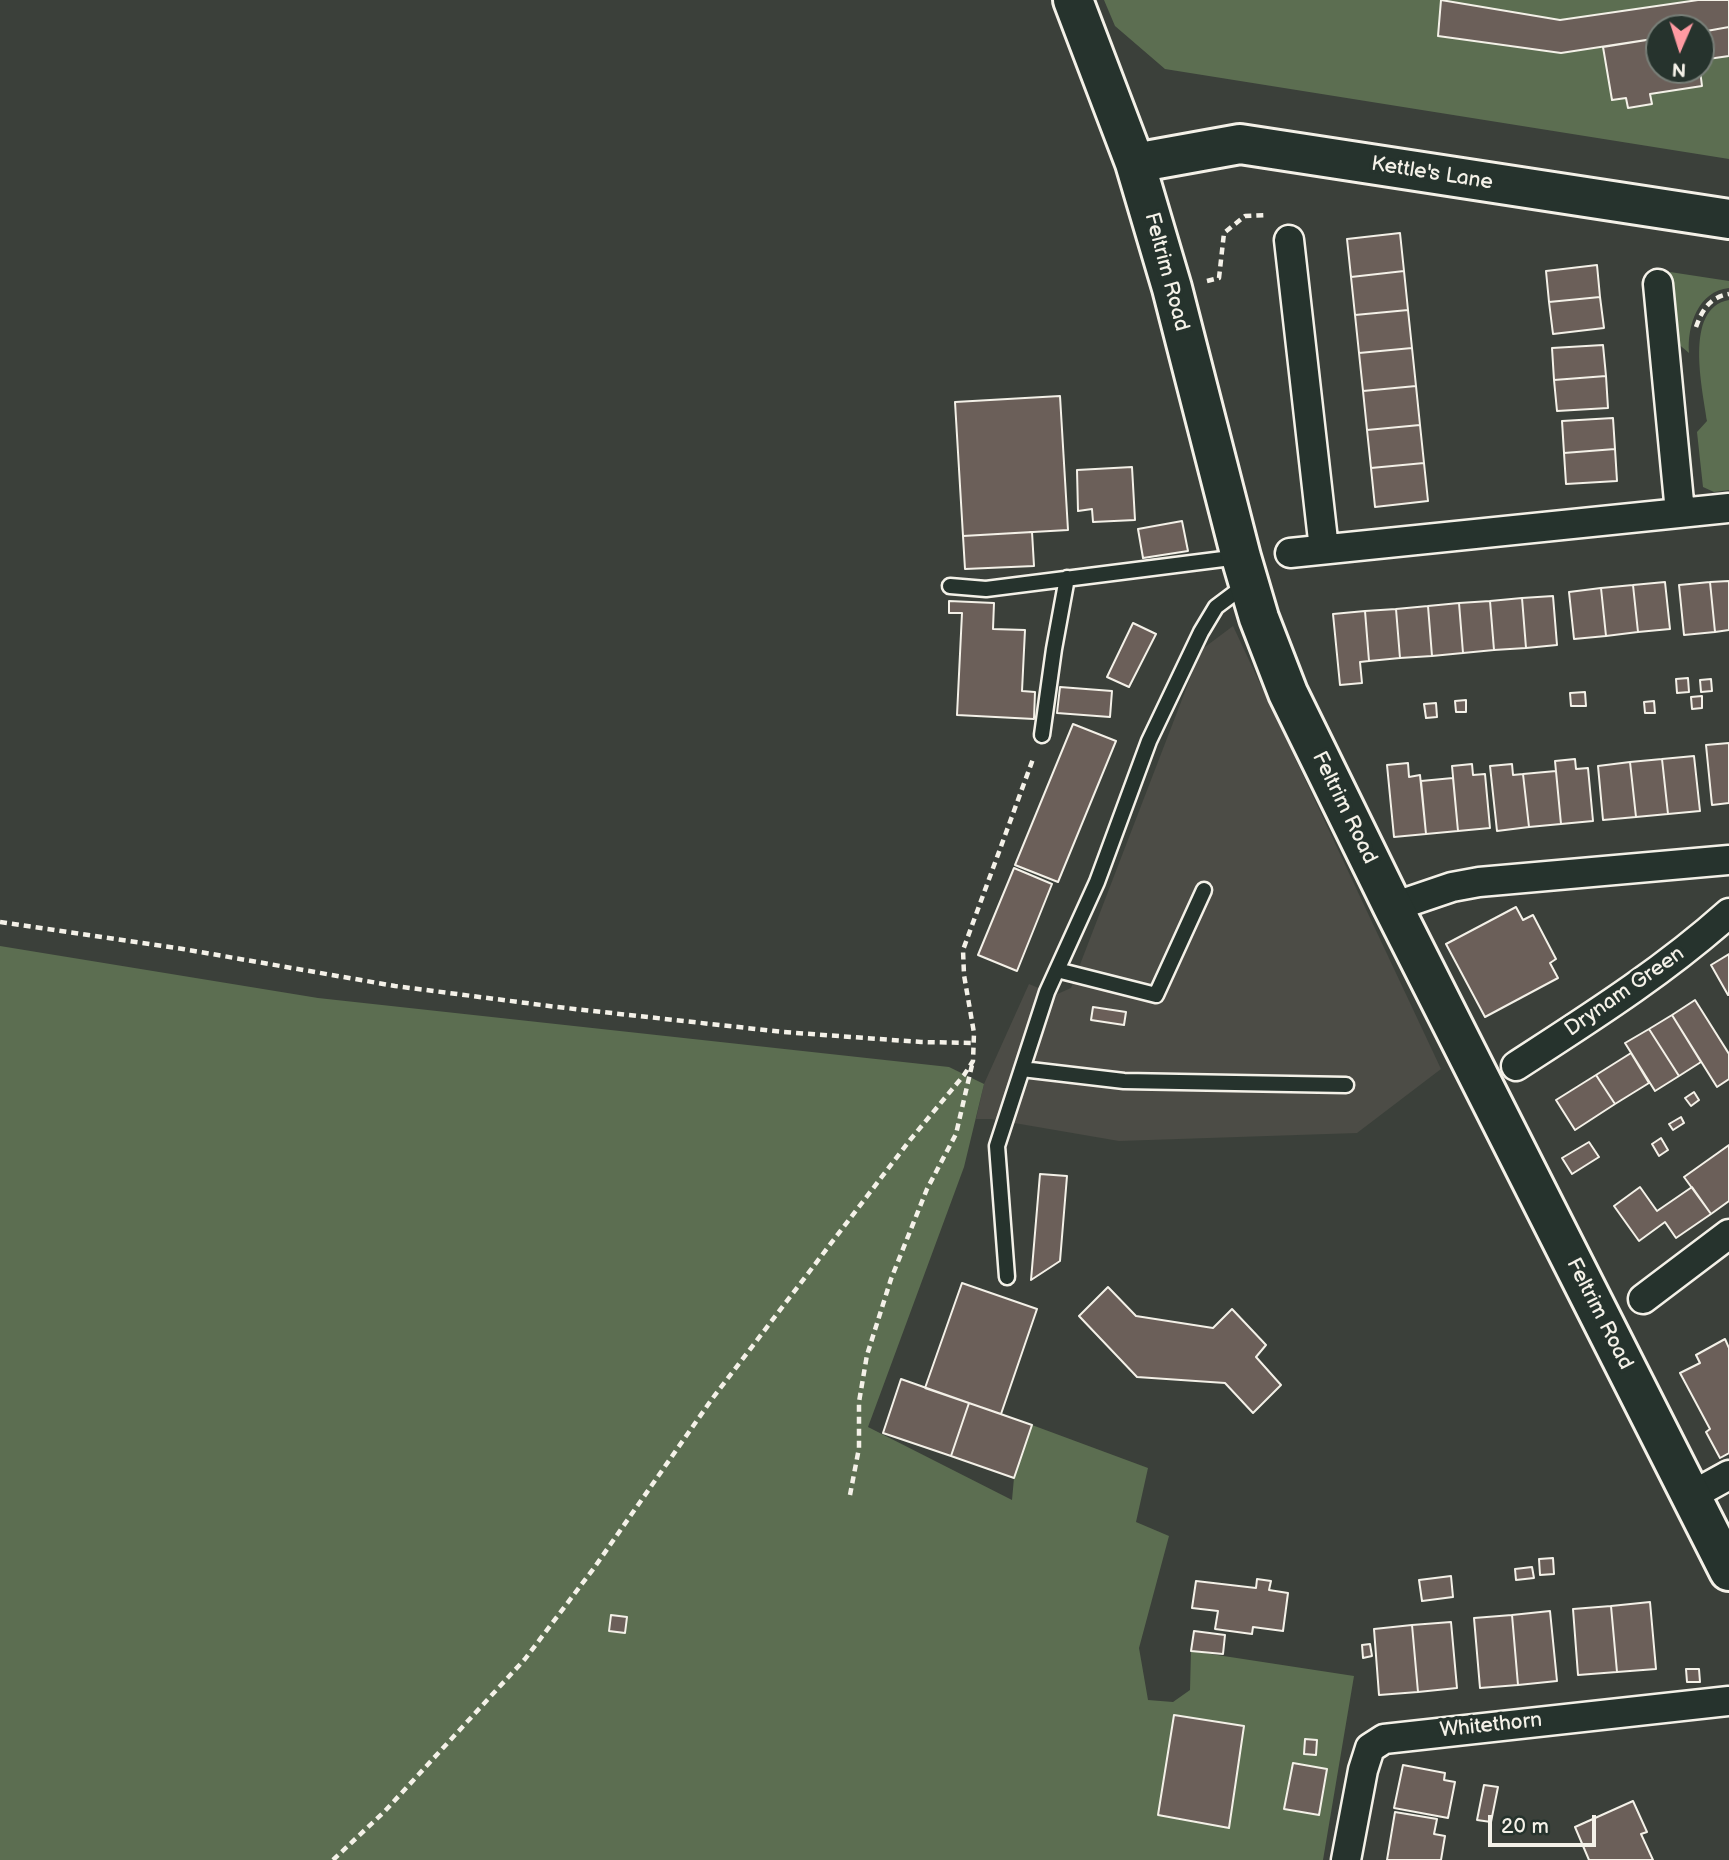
<!DOCTYPE html>
<style>
body{margin:0}
#map{position:relative;width:1729px;height:1860px;overflow:hidden;background:#3b403a;font-family:"Balsamiq Sans",sans-serif}
canvas{display:block}
.north{position:absolute;left:1645px;top:14px;width:70px;height:70px;box-sizing:border-box;background:#26332d;border:2px solid #787f78;border-radius:50%;rotate:183deg;font-size:19px;font-weight:700;line-height:28px;text-align:center;color:#f4f1e8}
.north::after{content:'';display:block;margin:auto;width:24px;height:32px;background:#ff9aa2;clip-path:polygon(50% 0,100% 100%,50% 72%,0 100%)}
.scale{position:absolute;left:1488px;top:1815px;width:108px;height:32px;box-sizing:border-box;border:4px solid #f4f1e8;border-top:0;padding-left:9px;font-size:21px;line-height:24px;white-space:nowrap;color:#f4f1e8;-webkit-text-stroke:5px #26332d;paint-order:stroke}
</style>
<div id="map">
<canvas width="1729" height="1860"></canvas>
<div class="north">N</div>
<div class="scale">20 m</div>
</div>
<script>
const ctx = document.querySelector('canvas').getContext('2d');
ctx.lineJoin = 'round';
function fillPath(path, color) {
  ctx.fillStyle = color;
  ctx.fill(path, 'evenodd');
}
function trace(path, color, width, dash) {
  ctx.strokeStyle = color;
  ctx.lineWidth = width;
  ctx.lineCap = dash ? 'butt' : 'round';
  ctx.setLineDash(dash || []);
  ctx.stroke(path);
}
function label(font, color, halo, rows, align = 'center') {
  ctx.font = font + ' "Balsamiq Sans",sans-serif';
  ctx.lineWidth = 7;
  ctx.setLineDash([]);
  ctx.textBaseline = 'middle';
  ctx.strokeStyle = halo;
  ctx.fillStyle = color;
  for (const [text, x, y, turn = 0] of rows) {
    ctx.save();
    ctx.translate(x, y);
    ctx.rotate((+turn || 0) * Math.PI / 180);
    ctx.textAlign = isNaN(turn) ? turn : align;
    if (halo) ctx.strokeText(text, 0, 0);
    ctx.fillText(text, 0, 0);
    ctx.restore();
  }
}
const built = new Path2D(`
 M1233,626L1441,1069L1357,1133L1119,1141L991,1119H976L984,1084L1029,984L1055,995L1071,988L1201,650Z`);
const green = new Path2D(`
 M1104,0H1729V159L1165,69L1115,26ZM1659,28H1701V70H1659Z
 M1670,272L1729,281V288C1698,291 1687,326 1689,353L1676,342Z
 M1729,300V490L1714,492L1703,487L1697,432L1707,421C1703,390 1683,308 1729,300Z
 M0,946L318,998L949,1067L984,1084L964,1167L868,1427L1012,1500L1014,1478L1032,1425L1148,1468L1136,1522L1169,1536L1139,1648L1148,1700L1173,1702L1190,1690L1191,1651L1354,1676L1323,1860H0Z`);
const building = new Path2D(`
 M1441,0L1560,20L1698,0H1729V27L1701,32V28H1659V38L1561,53L1438,36Z
 M1729,27V56L1701,60V32Z
 M1659,38V70H1700L1702,86L1650,94L1652,104L1628,108L1626,98L1612,100L1603,47Z
 M1400,233L1404,271L1351,277L1347,239Z
 M1597,265L1600,297L1549,302L1546,271Z
 M1404,271L1408,310L1355,315L1351,277Z
 M1600,297L1604,328L1553,334L1549,302Z
 M1408,310L1412,348L1359,353L1355,315Z
 M1603,345L1606,376L1554,380L1552,348Z
 M1412,348L1416,386L1363,391L1359,353Z
 M1606,376L1608,408L1557,411L1554,380Z
 M1416,386L1420,425L1367,430L1363,391Z
 M1060,396L1068,530L963,536L955,402Z
 M1613,418L1615,449L1564,453L1562,421Z
 M1420,425L1424,463L1371,468L1367,430Z
 M1615,449L1617,481L1566,484L1564,453Z
 M1424,463L1428,501L1375,507L1371,468Z
 M1132,467L1135,520L1093,522L1092,509L1078,511L1077,470Z
 M1182,521L1188,551L1143,558L1138,529Z
 M1032,532L1034,566L965,569L963,536Z
 M1729,581V630L1715,632L1710,582Z
 M1665,582L1670,629L1638,632L1633,585Z
 M1710,582L1715,632L1684,635L1679,585Z
 M1633,585L1638,632L1606,636L1601,588Z
 M1601,588L1606,636L1574,639L1569,592Z
 M1553,596L1557,645L1526,648L1522,598Z
 M1522,598L1526,648L1494,650L1490,601Z
 M949,601L994,603L993,629L1025,630L1022,691L1035,692L1034,719L957,715L962,613H949Z
 M1490,601L1494,650L1463,653L1459,603Z
 M1459,603L1463,653L1432,656L1428,606Z
 M1428,606L1432,656L1400,658L1396,609Z
 M1396,609L1400,658L1369,661L1365,611Z
 M1365,611L1369,661L1360,662L1362,683L1340,685L1333,614Z
 M1133,623L1156,634L1129,687L1107,677Z
 M1688,678L1689,692L1677,693L1676,679Z
 M1711,679L1712,691L1701,692L1700,680Z
 M1060,687L1112,691L1110,717L1057,713Z
 M1585,692L1586,706H1571L1570,693Z
 M1702,696V708L1692,709L1691,697Z
 M1466,700V712H1456L1455,701Z
 M1654,701L1655,713H1645L1644,702Z
 M1436,703L1437,717L1426,718L1424,704Z
 M1073,724L1116,741L1058,882L1015,865Z
 M1729,743V803L1712,805L1706,745Z
 M1694,756L1700,811L1668,814L1662,759Z
 M1575,759L1576,769L1588,768L1593,821L1561,824L1555,761Z
 M1662,759L1668,814L1636,817L1630,762Z
 M1630,762L1636,817L1603,820L1598,766Z
 M1408,763L1409,777L1420,775L1426,834L1394,837L1387,765Z
 M1472,764L1473,775L1485,774L1490,828L1458,831L1452,766Z
 M1512,764L1513,775L1523,774L1529,827L1497,831L1490,766Z
 M1556,771L1561,824L1529,827L1523,774Z
 M1453,778L1458,831L1426,834L1421,781Z
 M1014,868L1052,884L1017,971L978,955Z
 M1516,907L1523,920L1533,915L1556,959L1550,963L1558,978L1485,1017L1446,944Z
 M1729,954V995H1728L1711,965Z
 M1695,1000L1729,1054V1079L1717,1087L1672,1015Z
 M1093,1007L1126,1012L1124,1025L1091,1020Z
 M1672,1015L1701,1062L1679,1076L1649,1029Z
 M1649,1029L1679,1076L1655,1091L1625,1043Z
 M1631,1053L1649,1083L1615,1104L1596,1075Z
 M1596,1075L1615,1104L1575,1130L1556,1100Z
 M1694,1092L1699,1100L1691,1106L1685,1098Z
 M1681,1117L1684,1123L1673,1130L1669,1124Z
 M1661,1138L1668,1150L1659,1156L1652,1144Z
 M1589,1142L1599,1157L1572,1174L1562,1158Z
 M1729,1145V1201L1711,1214L1684,1177Z
 M1040,1174L1067,1176L1060,1261L1031,1280Z
 M1640,1187L1657,1211L1692,1187L1711,1214L1676,1238L1665,1222L1639,1241L1614,1206Z
 M962,1283L1037,1309L1001,1414L925,1388Z
 M1108,1287L1136,1316L1213,1328L1232,1309L1266,1345L1256,1357L1281,1385L1253,1413L1225,1383L1137,1377L1079,1316Z
 M1725,1339L1729,1348V1453L1720,1458L1706,1432L1710,1429L1680,1373L1700,1363L1696,1355Z
 M901,1379L969,1403L951,1456L883,1433Z
 M969,1403L1032,1425L1014,1478L951,1456Z
 M1553,1558L1554,1574L1540,1575L1539,1559Z
 M1532,1567L1534,1578L1516,1580L1515,1569Z
 M1451,1576L1453,1597L1422,1601L1419,1580Z
 M1257,1579L1271,1581L1269,1590L1288,1593L1283,1631L1253,1627L1252,1634L1215,1629L1218,1611L1192,1608L1196,1581L1256,1588Z
 M1650,1602L1656,1669L1617,1672L1611,1606Z
 M1611,1606L1617,1672L1578,1675L1573,1609Z
 M1550,1611L1557,1681L1518,1685L1512,1615Z
 M611,1615L627,1617L625,1633L609,1631Z
 M1512,1615L1518,1685L1480,1688L1474,1618Z
 M1451,1622L1457,1688L1418,1692L1412,1625Z
 M1412,1625L1418,1692L1379,1695L1374,1629Z
 M1194,1631L1225,1635L1223,1654L1191,1651Z
 M1370,1644L1372,1656L1363,1658L1362,1645Z
 M1686,1669H1699L1700,1682H1687Z
 M1174,1715L1244,1726L1229,1828L1158,1815Z
 M1305,1739L1317,1740L1316,1755L1304,1754Z
 M1293,1763L1327,1769L1319,1815L1284,1809Z
 M1403,1765L1445,1773L1444,1780L1455,1782L1448,1818L1394,1808Z
 M1484,1785L1498,1787L1491,1822L1477,1820Z
 M1633,1801L1647,1832L1641,1834L1653,1860H1589L1575,1827Z
 M1395,1812L1437,1819L1434,1834L1445,1836L1441,1860H1387Z`);
const path = new Path2D(`
 M1207,281L1219,278L1224,233L1245,216L1267,215
 M1696,327C1702,310 1710,297 1729,294
 M0,922L183,949L395,986L557,1007L783,1032L921,1042L974,1043
 M850,1495L859,1448V1402L867,1355L891,1279L927,1189L956,1134L972,1065
 M333,1860L385,1811L525,1659L594,1568L712,1399L910,1140L964,1075L973,1061L974,1033L964,975L963,950L1033,759`);
const lane = new Path2D(`
 M950,586L986,589L1239,557
 M1042,735L1054,649L1067,578
 M1057,970L1156,995L1204,890
 M1022,1069L1124,1081L1346,1085
 M1007,1277L997,1146L1047,992L1097,882L1149,741L1201,632L1216,607L1248,583`);
const street = new Path2D(`
 M1289,240L1324,549
 M1658,284L1680,512
 M1290,553L1729,508
 M1393,907L1452,887L1479,882L1729,860
 M1516,1066C1590,1018 1663,972 1729,913
 M1643,1299L1729,1234
 M1691,1496L1729,1475
 M1346,1860L1363,1770L1370,1748L1384,1739L1729,1701`);
const secondary = new Path2D(`
 M1073,0L1135,163L1172,288L1241,557L1259,618L1288,693L1393,907L1729,1571
 M1135,163L1240,144L1729,219`);
const streetNames = [
 ["Kettle's Lane",1432,174,9],
 ["Feltrim Road",1166,272,75],
 ["Feltrim Road",1344,808,64],
 ["Drynam Green",1625,992,-35],
 ["Feltrim Road",1599,1314,63],
 ["Whitethorn",1491,1726,-6]
];
fillPath(built, '#4c4c46');
fillPath(green, '#5c6e51');
fillPath(building, '#6b5f59');
trace(building, '#f4f1e8', 2);
trace(lane, '#f4f1e8', 19);
trace(street, '#f4f1e8', 33);
trace(secondary, '#f4f1e8', 44);
trace(path, '#f4f1e8', 4.5, [7, 5]);
trace(lane, '#26332d', 14);
trace(street, '#26332d', 28);
trace(secondary, '#26332d', 38);
label('21px', '#f4f1e8', '#26332d', streetNames);
</script>
